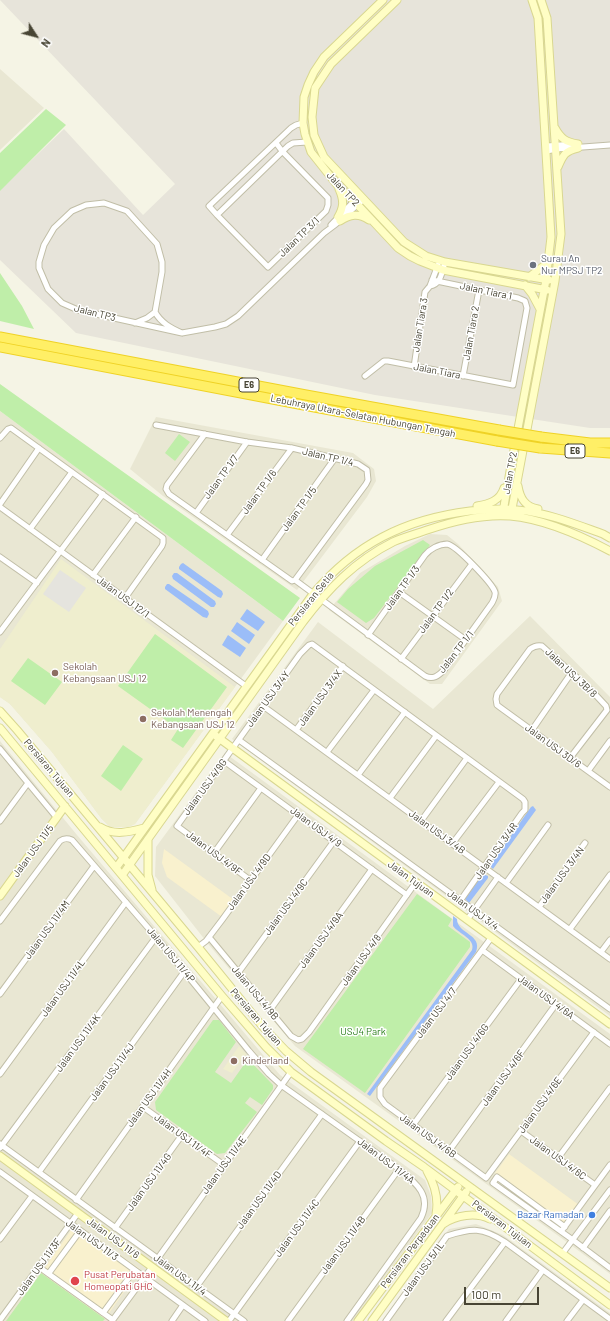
<!DOCTYPE html>
<meta charset="utf-8">
<style>
body{margin:0}
#map{position:relative;width:610px;height:1321px;overflow:hidden;background:#f5f4e5;font-family:Barlow,sans-serif}
canvas{display:block}
.north{position:absolute;left:16px;top:16px;width:40px;height:40px;-webkit-text-stroke:3px #fff;paint-order:stroke;rotate:126deg;font-size:11px;font-weight:700;line-height:16px;text-align:center;color:#484534}
.north::after{content:'';display:block;margin:auto;width:14px;height:18px;background:#484534;clip-path:polygon(50% 0,100% 100%,50% 72%,0 100%)}
.scale{position:absolute;left:464px;top:1287px;width:75px;height:18px;box-sizing:border-box;border:2px solid #484534;border-top:0;padding-left:5px;font-size:12px;line-height:14px;white-space:nowrap;color:#484534;-webkit-text-stroke:3px #fff;paint-order:stroke}
</style>
<div id="map">
<canvas width="610" height="1321"></canvas>
<div class="north">N</div>
<div class="scale">100 m</div>
</div>
<script>
const ctx = document.querySelector('canvas').getContext('2d');
ctx.lineJoin = 'round';
function fillPath(path, color) {
  ctx.fillStyle = color;
  ctx.fill(path, 'evenodd');
}
function trace(path, color, width, dash) {
  ctx.strokeStyle = color;
  ctx.lineWidth = width;
  ctx.lineCap = dash ? 'butt' : 'round';
  ctx.setLineDash(dash || []);
  ctx.stroke(path);
}
function label(font, color, halo, rows, align = 'center') {
  ctx.font = font + ' Barlow,sans-serif';
  ctx.lineWidth = 3;
  ctx.setLineDash([]);
  ctx.textBaseline = 'middle';
  ctx.strokeStyle = halo;
  ctx.fillStyle = color;
  for (const [text, x, y, turn = 0] of rows) {
    ctx.save();
    ctx.translate(x, y);
    ctx.rotate((+turn || 0) * Math.PI / 180);
    ctx.textAlign = isNaN(turn) ? turn : align;
    if (halo) ctx.strokeText(text, 0, 0);
    ctx.fillText(text, 0, 0);
    ctx.restore();
  }
}
const residential = new Path2D(`
 M0,69L44,108L0,150Z
 M0,411L283,621L135,824L128,827H110L101,818L52,752L10,704L0,697Z
 M156,417L353,453L374,469L376,481L367,497L297,590L163,496L130,469Z
 M430,534L447,535L458,544L498,587L502,601L442,684H430L329,610L360,573L405,546Z
 M530,616L610,697V1016L232,739L318,622L433,709Z
 M0,741L77,835L280,1075L425,1180L431,1196L432,1213L353,1321H0Z
 M225,753L610,1034V1274L564,1240L295,1046L209,945L155,876L156,847Z
 M476,1224L503,1235L610,1313V1321H382L449,1229Z`);
const commercial = new Path2D(`
 M164,849L234,900L222,917L167,877L162,863Z
 M509,1154L579,1205L565,1223L495,1173Z
 M76,1223L140,1269L105,1319L41,1273Z`);
const industrial = new Path2D(`
 M0,0H610V428H590L375,395L76,333L0,260V190L64,129L143,215L175,184Z`);
const education = new Path2D(`
 M61,559L235,687L135,824L128,827H110L101,818L52,752L10,704L0,697V649Z
 M239,1046L246,1054L232,1073L223,1069Z`);
const green = new Path2D(`
 M46,109L66,125L0,191V153Z
 M0,273L22,306L34,329L0,321Z
 M0,384L300,598L283,621L0,411Z
 M179,434L190,442L175,461L165,453Z
 M423,540L430,545L374,618L366,623L337,602L348,589L375,566Z
 M155,634L227,687L183,748L171,740L178,729L118,686Z
 M28,658L62,682L45,705L11,681Z
 M123,745L143,759L121,791L101,776Z
 M417,894L452,919L448,926L470,942V947L365,1093L303,1049Z
 M213,1020H219L236,1042L215,1072L231,1083L248,1059L273,1085V1089L262,1105L250,1097L245,1103L257,1112L225,1153L217,1154L156,1110L155,1102Z
 M41,1273L105,1319L103,1321H6Z`);
const parking = new Path2D(`
 M60,570L86,588L69,612L43,594Z`);
const water = new Path2D(`
 M183,563L222,591L223,594L221,598L218,597L179,569V567L181,564Z
 M174,573H177L215,601L216,604L214,607H211L173,579L172,576Z
 M167,584H169L208,611L209,614L207,618L203,617L165,589V587Z
 M247,609L265,622L258,631L240,619Z
 M237,622L255,635L249,644L231,631Z
 M228,635L246,648L240,657L222,645Z
 M533,806L536,810L493,869L490,866L531,807Z
 M483,874L488,876V878L469,903L465,899Z
 M453,916L457,919C457,934 483,934 476,952L370,1096L367,1094L472,950C476,939 459,934 453,926Z`);
const street = new Path2D(`
 M303,123L296,125L291,128L209,206L217,215L288,146L293,143L307,142
 M547,146L574,144
 M547,151L556,149L610,145
 M217,215L268,267L326,211L328,205V198L282,151L276,143
 M331,225L360,195
 M430,286C441,284 442,272 445,262
 M135,323L147,318L155,312
 M182,333C171,328 161,323 155,312L162,272V262L157,244L127,211L104,203L86,205L72,211L54,228L44,245L39,262V268L48,289L62,303L78,310L182,333L215,327L226,324L238,316L324,233L336,224L364,199
 M414,367L425,292L430,286L438,265
 M365,376L384,361H388L513,385L527,308L525,301L518,298L432,280
 M463,376L479,290
 M156,425L247,442L292,448L358,464L367,470L368,480L366,484L295,580
 M205,434L167,485L166,489L169,494L292,581L295,580L425,676C433,680 438,676 444,670L492,603C494,599 496,596 495,592C492,583 456,545 447,544C439,544 430,549 425,555L368,635
 M0,438L8,429L11,428L163,538V543L162,546L125,598
 M0,504L39,448
 M0,507L246,686
 M196,513L247,442
 M30,529L72,472
 M227,535L292,448
 M0,557L37,583
 M262,560L335,458
 M93,575L136,517
 M399,592L466,640
 M0,632L103,494
 M401,659L472,564
 M263,706L610,959
 M296,730L343,666
 M532,730L572,672
 M239,740L610,1009
 M0,749L57,818
 M327,752L374,690
 M570,758L607,710L606,706L591,690L542,646C537,645 534,646 530,649L497,694L496,699L497,705L501,708L610,787
 M224,761L298,815L407,895
 M588,771L610,741
 M358,775L405,712
 M390,798L436,736
 M0,821L28,783
 M421,821L467,758
 M452,844L499,782
 M214,853L261,788
 M250,880L177,826L300,654L309,645L312,644L523,799L525,802V810L522,813L460,901
 M506,883L548,825
 M539,907L585,843
 M467,920L498,877
 M0,921L60,841C64,838 67,838 72,840L156,937L249,1051L269,1074L281,1085L399,1169C416,1183 432,1195 421,1218L347,1321
 M570,929L610,875
 M209,937L291,1036L298,1040L302,1039L309,1032L416,882
 M491,938L380,1088V1097L385,1104L486,1178L594,1032
 M198,947L206,941L222,920L298,815
 M482,950L610,1044
 M601,952L610,940
 M238,973L334,841
 M0,994L94,866
 M270,1010L372,869
 M0,1074L126,902
 M143,1107L224,1165
 M413,1125L521,979
 M521,1131L595,1185
 M0,1144L244,1321
 M0,1148L156,937
 M449,1151L556,1004
 M558,1158L610,1088
 M0,1172L205,1321
 M39,1172L184,972
 M76,1200L222,996
 M565,1227L497,1177L493,1183L573,1240L610,1268
 M115,1228L182,1135
 M563,1229L610,1165
 M0,1239L32,1196
 M583,1248L610,1211
 M562,1254L610,1190
 M158,1258L291,1072
 M39,1267L113,1320
 M49,1273L80,1231
 M197,1286L322,1114
 M103,1313L134,1271
 M0,1320L78,1213
 M112,1321L152,1267
 M172,1321L183,1305
 M229,1321L360,1141
 M288,1321L399,1169
 M386,1321L447,1236C472,1228 482,1227 505,1242L610,1319
 M446,1321L505,1242
 M506,1321L543,1270
 M567,1321L583,1300`);
const secondary = new Path2D(`
 M383,0L324,57L314,72L308,85L304,97L303,123L305,134L311,152L338,186L354,201L398,248L410,256L420,261L443,270L547,290
 M397,0L331,64L315,88L312,117L314,135L324,157L404,242L426,256L445,262L549,280
 M555,128C561,139 566,142 578,144
 M558,167C563,155 565,151 578,148
 M338,217C344,207 344,200 339,189
 M340,221C350,214 359,213 369,220
 M529,277L549,262
 M525,285L532,294L540,309
 M518,486C520,498 525,507 538,509
 M477,506C489,504 500,501 504,488
 M503,512L510,471L546,280L551,237L538,18L532,0
 M511,514L555,281L561,234L547,18L541,0
 M0,711L17,730L198,947L263,1027L286,1051L311,1072L610,1288
 M0,728L222,996L266,1047L291,1072L386,1141L424,1167L610,1305
 M216,736L610,1024
 M100,827C114,836 129,832 144,828
 M148,839V875L152,890
 M116,868L313,594C355,544 405,519 470,511C486,509 502,508 518,510C548,513 575,524 603,534L610,538
 M123,874L303,622C328,589 355,561 393,542C404,537 416,534 427,530C453,521 482,514 510,516C544,519 580,535 610,551
 M0,896L65,806
 M0,1156L226,1321
 M427,1171C435,1185 439,1198 436,1214
 M443,1224C456,1215 476,1212 490,1219
 M358,1321L458,1187
 M372,1321L466,1192`);
const highway = new Path2D(`
 M0,337L306,395L499,430
 M0,347L309,406L497,441
 M541,437L590,443H610
 M540,448L610,453`);
const highwayBridge = new Path2D(`
 M499,430L541,437
 M497,441L540,448`);
const markers = [
 [533,265,4,"#6b7280"],
 [55,673,4,"#8d6e63"],
 [143,719,4,"#8d6e63"],
 [234,1061,4,"#8d6e63"],
 [592,1215,4,"#3f7fe0"],
 [75,1281,5,"#e0444e"]
];
const shields = [
 [249,385,20],
 [575,451,20]
];
const shieldNames = [
 ["E6",249,385],
 ["E6",575,451]
];
const streetNames = [
 ["Jalan TP2",343,189,47],
 ["Jalan TP 3/1",299,237,-44],
 ["Jalan Tiara 1",486,291,12],
 ["Jalan TP3",95,313,14],
 ["Jalan Tiara 3",420,325,-81],
 ["Jalan Tiara 2",471,333,-80],
 ["Jalan Tiara",437,371,11],
 ["Lebuhraya Utara–Selatan Hubungan Tengah",363,416,11],
 ["Jalan TP 1/4",328,457,13],
 ["Jalan TP2",510,473,-80],
 ["Jalan TP 1/7",221,477,-54],
 ["Jalan TP 1/6",259,492,-54],
 ["Jalan TP 1/5",299,509,-54],
 ["Jalan TP 1/3",402,588,-54],
 ["Jalan USJ 12/1",123,597,36],
 ["Persiaran Setia",311,599,-51],
 ["Jalan TP 1/2",436,611,-54],
 ["Jalan TP 1/1",456,652,-52],
 ["Jalan USJ 3B/8",571,673,43],
 ["Jalan USJ 3/4X",320,698,-54],
 ["Jalan USJ 3/4Y",268,699,-54],
 ["Jalan USJ 3D/6",553,746,36],
 ["Persiaran Tujuan",49,768,50],
 ["Jalan USJ 4/9G",205,787,-54],
 ["Jalan USJ 4/9",316,827,36],
 ["Jalan USJ 3/4B",437,832,36],
 ["Jalan USJ 11/5",33,851,-54],
 ["Jalan USJ 3/4R",496,851,-55],
 ["Jalan USJ 4/9F",214,853,37],
 ["Jalan USJ 3/4N",562,875,-54],
 ["Jalan Tujuan",411,879,36],
 ["Jalan USJ 4/9D",249,882,-54],
 ["Jalan USJ 4/9C",286,907,-54],
 ["Jalan USJ 3/4",473,910,36],
 ["Jalan USJ 11/4M",47,930,-54],
 ["Jalan USJ 4/9A",321,940,-54],
 ["Jalan USJ 11/4P",171,955,50],
 ["Jalan USJ 4/8",361,960,-54],
 ["Jalan USJ 11/4L",63,988,-54],
 ["Jalan USJ 4/9B",255,993,50],
 ["Jalan USJ 4/6A",546,997,36],
 ["Jalan USJ 4/7",436,1013,-53],
 ["Persiaran Tujuan",256,1017,49],
 ["Jalan USJ 11/4K",78,1043,-54],
 ["Jalan USJ 4/6G",467,1052,-54],
 ["Jalan USJ 11/4J",112,1072,-54],
 ["Jalan USJ 4/6F",503,1078,-54],
 ["Jalan USJ 11/4H",149,1098,-54],
 ["Jalan USJ 4/6E",540,1105,-54],
 ["Jalan USJ 11/4F",183,1136,36],
 ["Jalan USJ 4/6B",428,1136,36],
 ["Jalan USJ 4/6C",558,1158,36],
 ["Jalan USJ 11/4A",386,1161,37],
 ["Jalan USJ 11/4E",224,1165,-54],
 ["Jalan USJ 11/4G",149,1182,-54],
 ["Jalan USJ 11/4D",259,1200,-54],
 ["Persiaran Tujuan",502,1224,37],
 ["Jalan USJ 11/4C",297,1228,-54],
 ["Jalan USJ 11/6",113,1238,36],
 ["Jalan USJ 11/3",92,1240,36],
 ["Jalan USJ 11/4B",343,1245,-54],
 ["Persiaran Perpaduan",410,1251,-53],
 ["Jalan USJ 11/3F",39,1267,-54],
 ["Jalan USJ 5/1L",423,1269,-54],
 ["Jalan USJ 11/4",180,1275,36]
];
const worshipNames = [
 ["Surau An",541,259],
 ["Nur MPSJ TP2",541,271]
];
const educationNames = [
 ["Sekolah",63,667],
 ["Kebangsaan USJ 12",63,679],
 ["Sekolah Menengah",151,713],
 ["Kebangsaan USJ 12",151,725],
 ["Kinderland",242,1061]
];
const parkNames = [
 ["USJ4 Park",363,1032]
];
const shopNames = [
 ["Bazar Ramadan",584,1215]
];
const healthNames = [
 ["Pusat Perubatan",84,1275],
 ["Homeopati GHC",84,1287]
];
fillPath(residential, '#e9e7d3');
fillPath(commercial, '#f9f1ce');
fillPath(industrial, '#e7e4da');
fillPath(education, '#efeece');
fillPath(green, '#bfeea9');
fillPath(parking, '#e5e4de');
fillPath(water, '#9bbdf8');
trace(street, '#c1bea7', 7);
trace(secondary, '#d9d790', 9);
trace(highway, '#efd225', 11);
trace(street, '#fff', 5);
trace(secondary, '#fffec5', 7);
trace(highway, '#ffef66', 9);
trace(highwayBridge, '#efd225', 11, []);
trace(highwayBridge, '#ffef66', 9);
for (const [x, y, r, color] of markers) {
  const dot = new Path2D();
  dot.arc(x, y, r, 0, 2 * Math.PI);
  ctx.fillStyle = color;
  ctx.fill(dot);
  trace(dot, '#fff', 1.5);
}
for (const [x, y, w] of shields) {
  const box = new Path2D();
  box.roundRect(x - w / 2, y - 7, w, 14, 3);
  ctx.fillStyle = '#fff';
  ctx.fill(box);
  trace(box, '#484534', 1);
}
label('bold 9px', '#484534', null, shieldNames);
label('10px', '#484534', '#fff', streetNames);
label('10px', '#5b616d', '#fff', worshipNames, 'left');
label('10px', '#785e54', '#fff', educationNames, 'left');
label('10px', '#2f8120', '#fff', parkNames);
label('10px', '#366cbe', '#fff', shopNames, 'right');
label('10px', '#be3a42', '#fff', healthNames, 'left');
</script>
